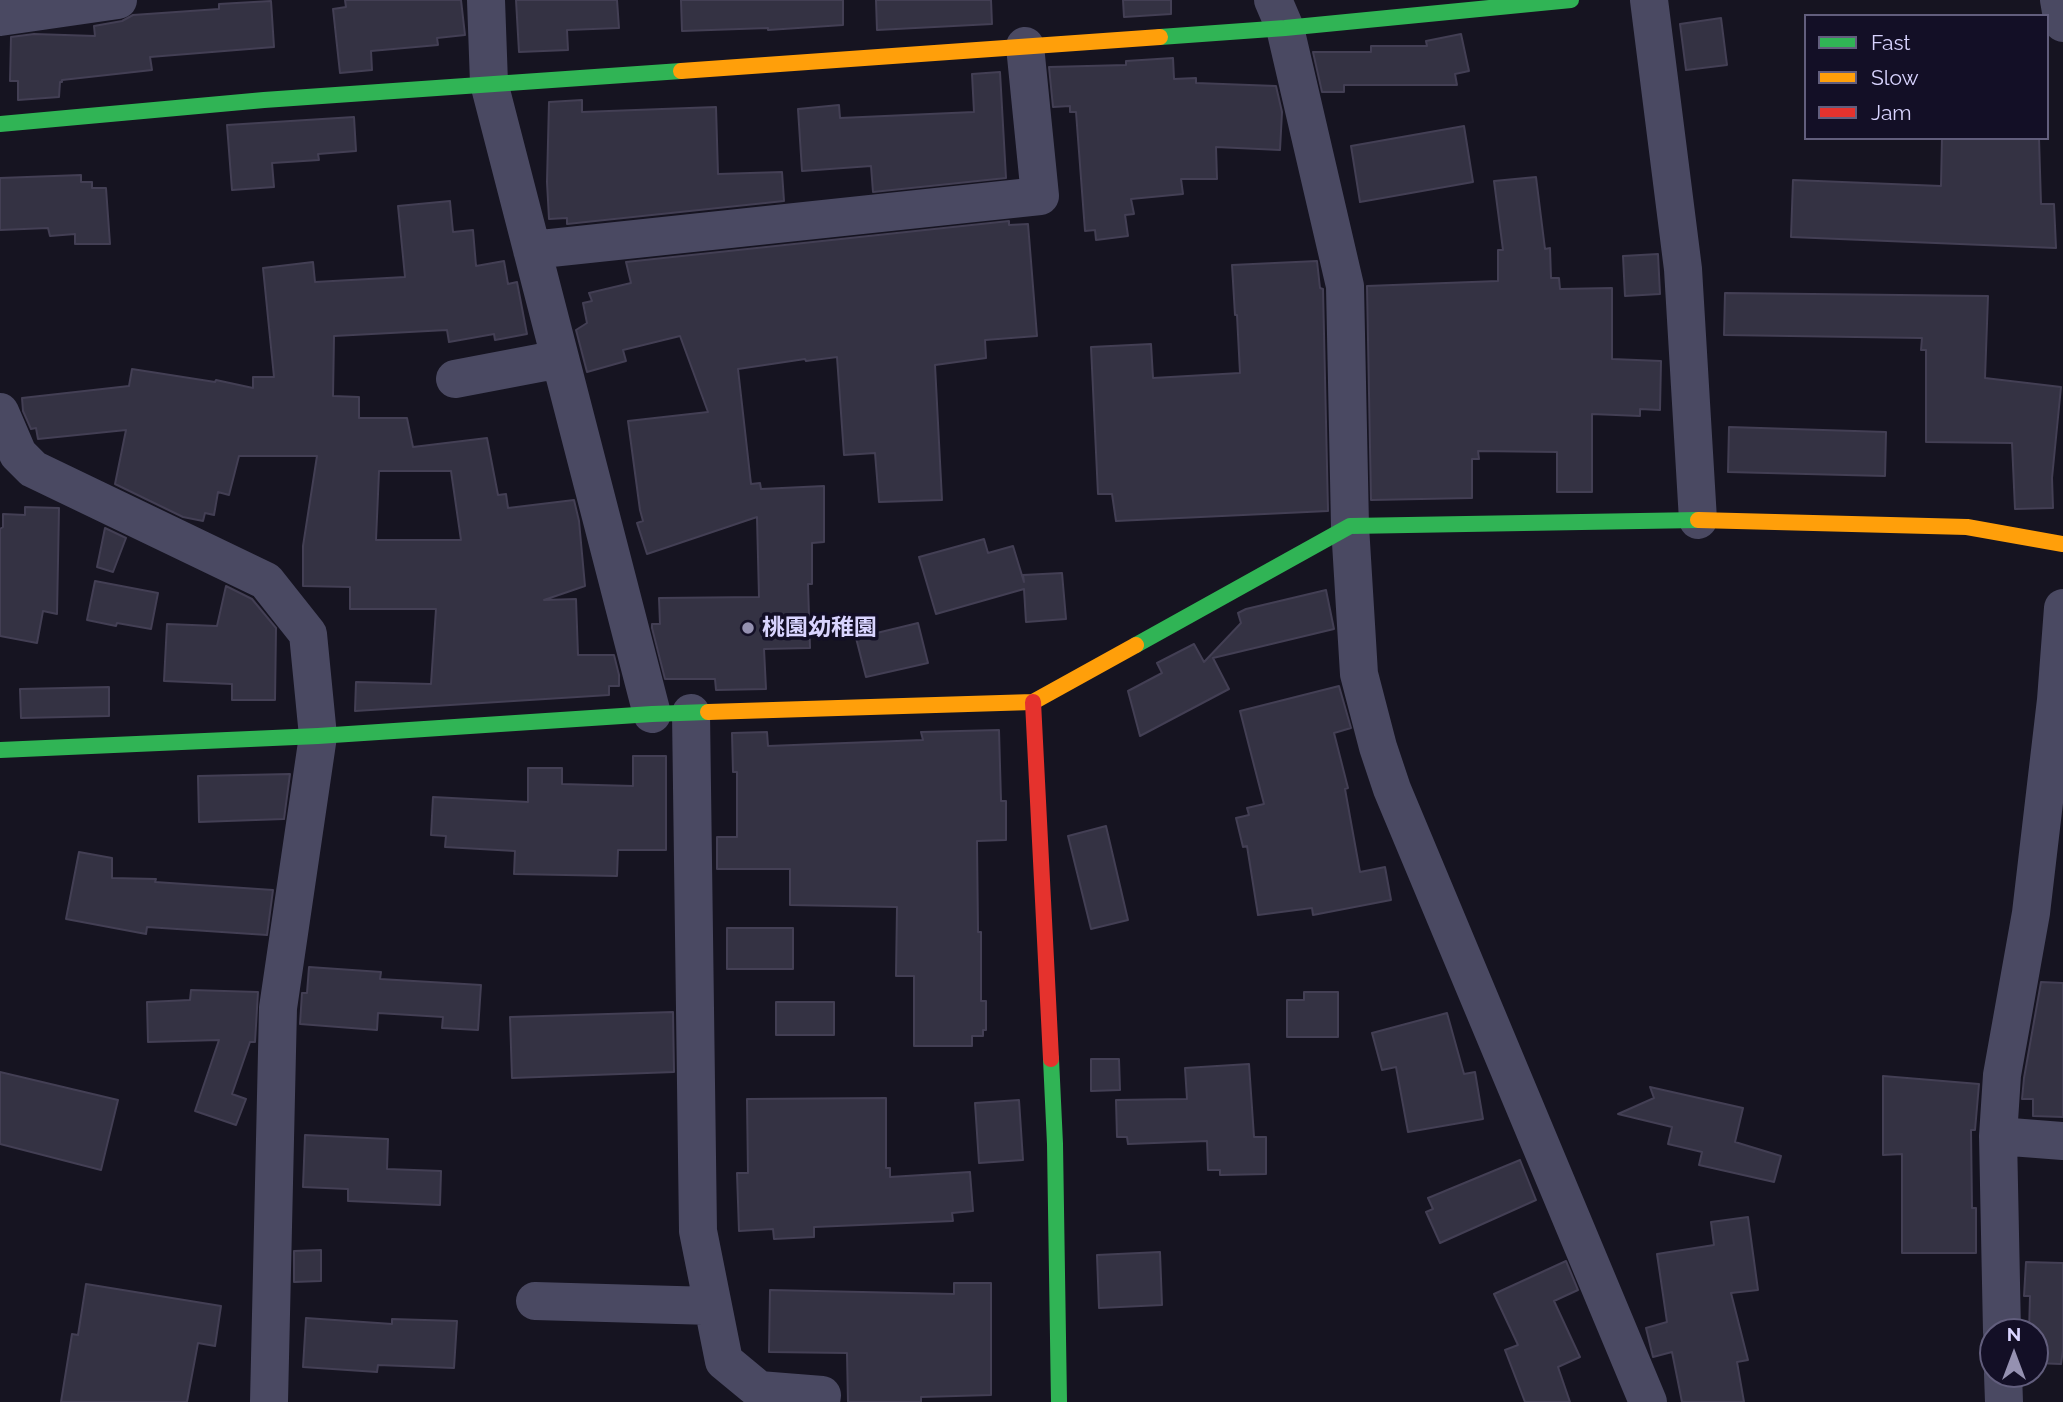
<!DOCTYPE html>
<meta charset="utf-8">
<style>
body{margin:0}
#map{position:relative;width:2063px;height:1402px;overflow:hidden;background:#161421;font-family:Raleway,sans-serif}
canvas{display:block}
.legend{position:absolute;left:1804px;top:14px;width:245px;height:126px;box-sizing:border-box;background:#130f26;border:2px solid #625e7d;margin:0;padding:9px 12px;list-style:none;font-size:21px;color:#d9d4ff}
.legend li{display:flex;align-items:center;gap:14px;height:35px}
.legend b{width:35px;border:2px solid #625e7d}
.north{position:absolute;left:1979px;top:1318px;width:70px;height:70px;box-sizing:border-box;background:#130f26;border:2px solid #625e7d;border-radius:50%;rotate:0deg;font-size:19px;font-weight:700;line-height:28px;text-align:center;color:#d9d4ff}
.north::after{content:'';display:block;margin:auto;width:24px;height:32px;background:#9591b1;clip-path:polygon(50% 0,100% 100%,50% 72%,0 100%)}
</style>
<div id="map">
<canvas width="2063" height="1402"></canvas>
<ul class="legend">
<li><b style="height:9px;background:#30b455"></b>Fast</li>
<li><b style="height:9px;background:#ff9f0a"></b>Slow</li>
<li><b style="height:9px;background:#e5322d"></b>Jam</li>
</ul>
<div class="north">N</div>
</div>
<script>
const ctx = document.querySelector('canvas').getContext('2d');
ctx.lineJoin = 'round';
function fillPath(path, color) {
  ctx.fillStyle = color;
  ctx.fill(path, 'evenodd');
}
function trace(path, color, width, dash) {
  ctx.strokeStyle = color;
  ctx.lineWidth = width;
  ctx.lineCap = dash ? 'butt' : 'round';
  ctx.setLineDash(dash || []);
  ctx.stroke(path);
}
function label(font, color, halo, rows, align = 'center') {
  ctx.font = font + ' Raleway,"Noto Sans JP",sans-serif';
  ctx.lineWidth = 7;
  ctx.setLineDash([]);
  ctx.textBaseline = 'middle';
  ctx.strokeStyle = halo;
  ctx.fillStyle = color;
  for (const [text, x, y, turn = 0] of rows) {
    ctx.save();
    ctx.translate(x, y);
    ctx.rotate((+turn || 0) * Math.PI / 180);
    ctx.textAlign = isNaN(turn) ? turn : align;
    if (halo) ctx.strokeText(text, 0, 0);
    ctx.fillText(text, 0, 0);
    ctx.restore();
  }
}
const building = new Path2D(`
 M345,0H461L465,35L437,38L438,45L371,51L372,70L340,73L333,9L346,7Z
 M516,0H617L619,28L567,30L568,50L519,52Z
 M681,0H843V25L768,30V28L682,31Z
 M876,0H991L992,24L877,30Z
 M1123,0H1171V14L1124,17Z
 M271,1L274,47L150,57L152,70L62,80V82H60L59,97L18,100V81H10L11,37L34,34L95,36L94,26L122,21L133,15L219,9V4Z
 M1721,18L1727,65L1686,70L1680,24Z
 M1461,34L1469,71L1455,74L1457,85H1344V92H1322L1313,52H1371V46H1427L1426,41Z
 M1173,58L1174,79L1196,78V83L1276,86L1282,112L1280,150L1216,147L1217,179H1181L1183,194L1131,199L1134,214L1125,215L1128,236L1096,240L1095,230L1085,231L1076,112H1070V106L1053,107L1049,67L1126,65V61Z
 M1000,72L1006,178L873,192L871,166L802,171L798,109L839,105L840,118L974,112L972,74Z
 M582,100V112L716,107L718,174L782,172L784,201L567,224V218L549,219L547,182L549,102Z
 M354,117L356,151L318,154L319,160L272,163L274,187L232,190L227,125Z
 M1464,126L1473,182L1360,202L1351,146Z
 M1942,138H2039L2041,204H2054L2056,248L1791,237L1793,180L1941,186Z
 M81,175V182H92V188H106L110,244H75V234L50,236L48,228L0,230V178Z
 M1536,177L1545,249L1550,248L1551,278H1559L1560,289L1612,288V359L1661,361L1660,410L1640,409V416L1592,414V492H1557V452L1478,451L1479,459H1472V498L1371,500L1367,286L1498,281V250H1503L1494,181Z
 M450,201L453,232L473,230L476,266L504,261L508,284L517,282L527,334L495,340L494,334L449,342L447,330L334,336L333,396L359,397V418H407L413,447L487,438L498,495L506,494L508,508L574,500L579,521L585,586L544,600L576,599L578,655H614L619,675V686H609V695L355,711L356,682L431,684L436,609H350V587L303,586V546L317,456H239L229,495L218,492L214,515L205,513L203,521L183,517L115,484L126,430L38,439L36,428L31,429L23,411L22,398L129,386L132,369L215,382L216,380L253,388V377H274L263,268L313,262L315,282L405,277L398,206ZM379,471H451L461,540H376Z
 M1009,221V225L1028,224L1037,336L985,340L986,358L935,365L942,500L879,502L875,453L844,455L837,357L806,361L805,359L738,369L751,484L760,483L761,489L824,486V542L812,543V584H808L810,648L764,649L766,689L716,690L715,679H665L652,628V624H660L659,598L759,597L757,517L647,554L637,523L643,521L640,510L628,421L708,412L680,336L623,350L626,361L587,372L576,330L587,323L583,303L592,301L589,293L631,283L626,262Z
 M1658,254L1660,294L1625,296L1623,256Z
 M1317,261L1320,288L1323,289L1328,511L1116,521L1112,494H1098L1091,347L1151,344L1153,378L1240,373L1237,315H1235L1232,265Z
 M1725,293L1988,296L1985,378L2061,387L2052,478L2053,508L2015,509L2012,443L1926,442V350H1921L1922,338L1724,335Z
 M1729,427L1886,432L1885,476L1728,472Z
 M25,507L59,508L57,614L43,611L37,643L0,636V529L3,527V514L25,515Z
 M105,528L126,538L113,572L97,567Z
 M984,539L988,553L1013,546L1024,582L1023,575L1062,573L1066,619L1026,622L1024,589L936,614L919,557Z
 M95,581L158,593L151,629L117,623L116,626L87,620Z
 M226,586L252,599L276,628L275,700H232V684L164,681L167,624L217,626Z
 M1326,590L1334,629L1213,658L1229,689L1140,736L1128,691L1162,673L1157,663L1194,644L1204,662L1241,623L1238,613L1246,609Z
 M918,623L928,663L866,677L856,638Z
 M1339,686L1351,728L1334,733L1348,788L1345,789L1360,872L1385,867L1391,900L1313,915L1312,908L1258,915L1247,846L1243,847L1236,818L1249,815L1247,808L1264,804L1240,711Z
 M109,687V716L21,718L20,689Z
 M999,730L1001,801H1006V840L977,841L978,932H981V1001H986V1030H983V1036H972V1046H914V976H896L897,907L790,905V869H717V837H737V772H733L732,733L767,732L768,746L923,740L921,732Z
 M633,756H666V850H618L617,876L514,874L515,851L445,847L446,836L431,835L433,797L528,802V768H562V784L633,786Z
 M290,774L284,819L199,822L198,776Z
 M1106,826L1128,920L1091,929L1068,836Z
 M79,852L112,858V878L156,879L155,882L273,890L267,935L147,927L146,934L66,919Z
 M727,928H793V969H727Z
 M309,967L381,972L380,979L481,985L478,1030L442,1028L443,1017L378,1013L377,1030L300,1024L302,993H307Z
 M2041,982L2063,983V1117L2033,1116V1099H2022L2024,1078Z
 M191,990L258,992L255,1042H250L232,1094L246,1099L236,1125L195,1111L219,1040L148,1042L147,1002L190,1000Z
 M1304,992H1338V1037H1287V1000H1304Z
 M776,1002H834V1035H776Z
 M673,1012L674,1072L512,1078L510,1017Z
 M1447,1013L1464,1074L1475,1072L1483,1119L1408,1132L1396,1067L1382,1070L1372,1033Z
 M1091,1059H1119L1120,1090L1091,1091Z
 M1249,1064L1254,1137H1266V1174L1220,1175V1170H1208L1207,1141L1128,1144L1127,1137H1117L1116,1100L1187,1099L1185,1068Z
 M0,1072L118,1100L101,1170L0,1144Z
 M1883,1076L1979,1084L1975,1130H1971L1972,1208H1976V1253H1902V1154L1883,1155Z
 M1650,1087L1743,1108L1735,1142L1781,1156L1774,1182L1699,1165L1702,1152L1668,1144L1672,1127L1618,1114L1654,1098Z
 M886,1098V1168H890V1177L970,1172L973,1211L952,1213L953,1221L814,1227V1237L774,1239L773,1229L739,1231L737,1173H748L747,1099Z
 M1019,1100L1023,1160L979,1163L975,1103Z
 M305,1135L388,1139L387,1169L441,1171L440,1205L348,1201V1189L303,1187Z
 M1520,1160L1536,1200L1440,1243L1426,1212L1433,1209L1428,1198Z
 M1748,1217L1758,1290L1731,1293L1748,1360L1737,1362L1744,1402H1682L1672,1352L1653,1357L1646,1328L1667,1322L1657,1254L1714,1245L1711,1222Z
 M321,1250V1281L294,1282V1251Z
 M1160,1252L1162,1305L1099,1308L1097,1255Z
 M1566,1261L1578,1290L1554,1301L1580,1357L1558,1367L1570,1402H1525L1505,1350L1518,1345L1494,1294Z
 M2026,1262L2063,1263V1350L2061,1364L2035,1363V1332H2029L2030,1296H2024Z
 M954,1283H991V1395L921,1397V1402H848L847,1353L769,1352L770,1290L954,1294Z
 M86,1284L221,1306L215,1346L198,1343L187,1402H61L72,1334L78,1335Z
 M306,1318L392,1324V1319L457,1321L454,1368L378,1365L377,1372L303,1367Z`);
const street = new Path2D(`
 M486,0L489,83L652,714
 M1273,0L1285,28L1345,286L1350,526L1359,674L1378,747L1392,789L1648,1402
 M1649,0L1683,269L1698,520
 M2059,0L2063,23
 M0,17L118,0
 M532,250L1040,196L1025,46
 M455,379L560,359
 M0,412L18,454L33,469L266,581L308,634L318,736L278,1008L269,1402
 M691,713L698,1231L724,1361L759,1390L822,1395L821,1402
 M1998,1136L2063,1141
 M535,1301L712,1306
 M2002,1332L1998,1136L2002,1075L2031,913L2056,700L2063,608
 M2003,1374L2004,1402`);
const fast = new Path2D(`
 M1160,37L1285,28L1571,0
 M0,124L264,100L681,71
 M1136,645L1350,526L1698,520
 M0,750L318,736L652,714L708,712
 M1051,1059L1055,1144L1059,1402`);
const slow = new Path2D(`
 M681,71L1160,37
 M1698,520L1967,527L2063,544
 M708,712L1033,702L1136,645`);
const jam = new Path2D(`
 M1033,702L1051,1059`);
const markers = [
 [748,628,7,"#9591b1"]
];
const poiNames = [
 ["桃園幼稚園",762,628]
];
fillPath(building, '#343243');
trace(building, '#433f54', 2);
trace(street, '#4a4962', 38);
trace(fast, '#30b455', 16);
trace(slow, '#ff9f0a', 16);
trace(jam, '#e5322d', 16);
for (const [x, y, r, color] of markers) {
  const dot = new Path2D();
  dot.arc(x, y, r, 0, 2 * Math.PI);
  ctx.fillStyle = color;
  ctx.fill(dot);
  trace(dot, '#130f26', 2.5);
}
label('bold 23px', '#d9d4ff', '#130f26', poiNames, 'left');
</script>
